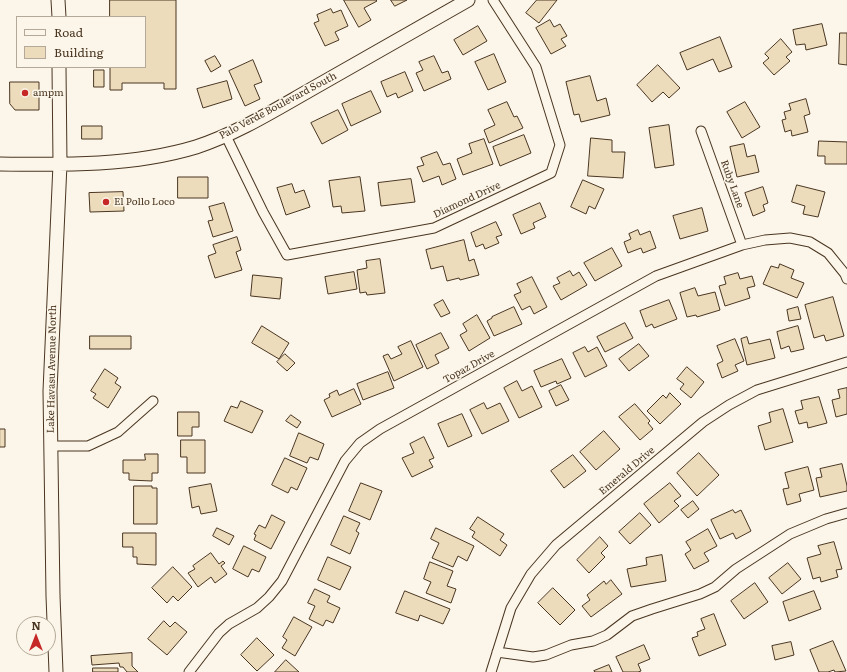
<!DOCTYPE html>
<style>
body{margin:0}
#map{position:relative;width:847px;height:672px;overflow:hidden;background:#fbf6e9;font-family:Literata,serif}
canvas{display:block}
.legend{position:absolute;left:16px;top:16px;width:130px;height:52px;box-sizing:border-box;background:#fbf6e9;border:1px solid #b4a999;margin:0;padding:5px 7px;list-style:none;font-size:12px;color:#4a3520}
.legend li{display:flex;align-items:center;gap:8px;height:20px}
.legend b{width:20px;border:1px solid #b4a999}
.north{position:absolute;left:16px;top:616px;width:40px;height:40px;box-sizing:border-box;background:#fbf6e9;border:1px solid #b4a999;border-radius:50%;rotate:0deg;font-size:11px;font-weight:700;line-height:16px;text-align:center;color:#4a3520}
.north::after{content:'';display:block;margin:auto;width:14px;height:18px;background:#c62828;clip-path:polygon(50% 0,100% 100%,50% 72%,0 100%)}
</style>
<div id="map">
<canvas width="847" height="672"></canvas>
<ul class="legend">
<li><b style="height:5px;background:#fbf6e9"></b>Road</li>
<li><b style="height:11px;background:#ecdcbc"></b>Building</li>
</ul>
<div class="north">N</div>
</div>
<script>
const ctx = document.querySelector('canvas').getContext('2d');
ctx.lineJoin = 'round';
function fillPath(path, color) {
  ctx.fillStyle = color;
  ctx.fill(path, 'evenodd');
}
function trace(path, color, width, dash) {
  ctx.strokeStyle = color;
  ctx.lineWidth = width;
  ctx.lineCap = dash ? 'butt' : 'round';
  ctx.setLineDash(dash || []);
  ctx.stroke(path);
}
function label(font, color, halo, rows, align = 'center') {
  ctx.font = font + ' Literata,serif';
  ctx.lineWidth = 3;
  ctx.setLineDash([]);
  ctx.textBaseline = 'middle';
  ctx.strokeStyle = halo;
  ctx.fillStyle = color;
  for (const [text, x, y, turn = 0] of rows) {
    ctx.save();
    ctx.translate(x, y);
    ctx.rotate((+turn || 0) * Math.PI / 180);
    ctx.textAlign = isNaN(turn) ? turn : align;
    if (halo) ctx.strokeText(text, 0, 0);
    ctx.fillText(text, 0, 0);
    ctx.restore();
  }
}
const building = new Path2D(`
 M110,0H176V89H164V83H122V90H110V67H145V17H110Z
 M344,0H376L377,1L364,8L371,20L359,27Z
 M391,0H407L395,6Z
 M537,0H557L539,23L526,13Z
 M331,9L333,13L341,10L348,26L335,32L339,40L325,46L314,23L319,21L317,15Z
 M550,20L554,27L560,24L567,36L561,39L566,46L551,54L536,28Z
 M822,24L827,45L806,50L805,44L796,45L793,30Z
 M478,26L487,41L463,55L454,40Z
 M840,33H847V65L839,64Z
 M720,37L732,67L719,72L713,59L687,70L680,53Z
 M781,39L792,52L786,57L790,61L774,75L763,63L769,58L765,54Z
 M494,54L506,82L488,90L475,62Z
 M215,56L221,66L211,72L205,61Z
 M434,56L442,73L448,71L451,79L424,91L416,73L423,70L419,62Z
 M253,60L262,82L254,85L260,99L245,106L229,71Z
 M658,65L680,88L669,98L663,92L652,102L637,85Z
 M94,70H104V87H94Z
 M405,72L413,91L398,98L396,93L387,97L381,82Z
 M590,76L597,101L606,98L610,115L581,122L579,114L574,115L566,82Z
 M227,81L232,99L203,108L197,89Z
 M10,82H39V110H15L10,104Z
 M371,91L381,112L351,126L342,104Z
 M806,99L810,114L804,116L808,132L792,136L791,130L785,132L782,120L786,119L784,112L791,110L789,104Z
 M507,102L514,117L517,116L523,128L489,143L484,130L495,125L488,110Z
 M745,102L760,127L742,138L727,112Z
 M338,110L348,130L322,144L311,123Z
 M669,125L674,165L655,168L649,128Z
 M82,126H102V139H82Z
 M524,135L531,153L500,166L493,147Z
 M591,138L612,140V152H625L623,178L588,176Z
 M484,139L493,164L463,175L457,159L472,153L469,144Z
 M819,141L847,142V164H825V156H818Z
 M744,144L747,157L755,155L759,172L737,177L730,147Z
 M437,152L443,165L450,163L456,179L442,185L439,176L423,182L417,167L424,165L421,158Z
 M178,177H208V198H178Z
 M360,177L365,211L342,213L341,206L333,207L329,181Z
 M411,179L415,202L381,206L378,183Z
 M583,180L604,189L595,209L589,206L586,214L571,207Z
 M292,184L295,193L304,190L310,207L286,215L277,188Z
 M797,185L825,192L818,217L803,214L805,206L792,202Z
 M763,187L768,203L763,205L765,211L753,216L745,193Z
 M123,192L124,211L90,212L89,193Z
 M224,203L233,231L213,237L208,221L213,220L209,207Z
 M540,203L546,217L533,223L535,228L521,234L513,215Z
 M702,208L708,231L680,239L673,216Z
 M496,222L502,235L496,237L499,243L485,249L483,244L476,247L471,233Z
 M638,230L640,235L650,231L656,248L643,253L641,248L628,253L624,242L631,239L629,234Z
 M237,237L241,250L236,252L242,270L215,278L208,256L216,253L213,245Z
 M464,240L469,261L474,259L479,275L460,280L459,278L447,281L443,266L431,269L426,250Z
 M612,248L622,266L595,281L584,263Z
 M380,259L385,293L367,295L366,292L360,293L357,270L367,268L366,261Z
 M780,264L794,270L791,278L804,283L797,298L763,284L771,266L778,268Z
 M570,271L573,276L579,272L587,285L561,300L553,286L560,283L557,278Z
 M354,272L357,289L328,294L325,277Z
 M738,273L740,279L752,276L755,286L747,288L750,298L725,306L719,286L726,284L724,277Z
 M253,275L282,278L280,299L251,296Z
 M532,277L547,307L534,314L530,306L522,310L514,295L521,292L517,284Z
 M695,288L698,296L715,292L720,310L697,317L696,315L687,317L680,293Z
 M833,297L844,336L826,341L824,335L814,338L805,305Z
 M443,300L450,313L441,317L434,305Z
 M669,300L677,319L654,328L652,324L646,327L640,311Z
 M514,307L522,324L494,336L487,321L492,318V317Z
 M798,307L801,319L789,321L787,310Z
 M477,315L490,338L469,351L460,335L467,331L463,324Z
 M625,323L633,338L605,352L597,337Z
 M262,326L289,343L279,359L252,343Z
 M798,326L804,349L791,352L789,346L781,349L777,332Z
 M441,333L449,348L435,355L439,363L427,369L416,345Z
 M90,336H131V349H90Z
 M747,337L749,344L770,339L775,358L747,365L741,339Z
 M735,339L744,361L735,365L738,371L722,378L717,364L723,361L717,346Z
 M411,341L423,367L394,381L383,356L388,354L391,359L402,354L398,347Z
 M639,344L649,356L629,371L619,359Z
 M585,347L588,352L597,347L607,366L585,377L573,353Z
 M285,354L295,363L287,371L277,362Z
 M562,359L571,378L557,384L556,381L541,387L534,371Z
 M687,367L704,382L691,398L680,389L684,384L677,379Z
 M105,369L118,378L115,383L121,387L108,408L93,398L96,394L91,391Z
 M388,372L394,388L363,400L357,384Z
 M517,381L522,391L532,386L542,407L519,418L504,388Z
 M561,385L569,400L556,406L549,391Z
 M847,388V414L836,417L832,400L840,398L838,390Z
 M354,389L361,404L332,417L324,400L330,397L329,394L337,390L339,395Z
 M670,393L681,404L660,424L647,411L663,395L666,398Z
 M819,397L827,423L808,428L807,422L799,424L795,411L803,409L801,401Z
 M241,401L263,411L252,433L224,421L231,406L237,408Z
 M484,403L487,409L500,403L509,421L482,434L470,410Z
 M635,404L650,421L648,423L653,429L640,440L619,417Z
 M783,409L793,442L765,450L758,426L771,422L769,413Z
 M178,412H199V427H192V436H178Z
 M462,414L472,436L448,447L438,424Z
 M291,415L301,422L297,428L286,421Z
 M0,429H5V447H0Z
 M604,431L620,449L596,470L580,452Z
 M299,433L324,444L318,460L310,457L307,463L290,456Z
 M424,437L434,458L429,460L433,467L412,477L402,458L414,453L410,444Z
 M181,440H205V473H187V457H181Z
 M699,453L719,475L697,496L677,473Z
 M145,454H158V473H152V481L129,480V473H123V460H145Z
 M573,455L586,471L564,488L551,471Z
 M285,458L307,468L297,490L291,487L288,493L272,485Z
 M842,464L847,486V491L820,497L816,478L822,477L820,469Z
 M808,467L814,490L799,494L801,501L787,505L783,489L789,488L785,473Z
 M361,483L382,491L370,520L349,511Z
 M670,483L681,496L674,501L679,506L659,523L644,504Z
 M211,484L217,511L201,514L199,506L192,508L189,488Z
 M134,486H152V488H157V524H134Z
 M693,501L699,509L688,518L681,510Z
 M733,510L735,513L741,510L751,531L736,539L733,533L720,539L711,520Z
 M640,513L651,525L630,544L619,532Z
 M272,515L285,522L271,549L254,540L256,535L254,534L259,525L265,528Z
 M344,516L360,523L356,531L359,533L350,554L331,545Z
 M478,517L504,534L500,540L507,545L500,556L472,537L475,532L470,529Z
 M217,528L234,536L229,545L213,536Z
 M436,528L474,546L467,561L458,556L453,567L432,558L439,543L431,539Z
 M708,529L717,546L704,553L709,561L694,569L685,554L691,550L686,542Z
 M123,533H156V565L137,564V557H133V547H123Z
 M600,537L608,546L601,553L605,557L589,573L577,560Z
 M834,542L842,569L836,570L838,577L821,582L820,577L813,579L807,558L821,554L818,546Z
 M244,546L266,557L259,572L252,569L248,577L233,569Z
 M211,553L219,564L223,561L225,563L221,566L227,574L215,583L211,577L198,587L188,573L195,569L193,566Z
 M662,555L666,581L631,587L627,569L647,565L646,558Z
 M328,557L351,567L340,590L318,580Z
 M430,562L453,571L447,586L456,589L451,603L426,593L431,582L424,579Z
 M788,563L801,579L782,594L769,578Z
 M173,567L192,587L178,601L173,596L167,603L152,588Z
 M611,580L622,594L591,617L582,606L590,600L587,595L604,581L606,584Z
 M755,583L768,602L744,619L731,601Z
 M553,588L575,610L560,625L538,603Z
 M315,589L330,596L327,602L340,608L333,623L326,620L323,626L309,619L315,606L308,603Z
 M405,591L450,609L443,624L420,615L418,621L396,613Z
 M814,591L821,609L789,621L783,602Z
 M714,614L726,645L699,656L692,638L698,636L697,632L705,629L701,619Z
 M294,617L312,627L295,656L282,648L287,640L283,637Z
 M164,621L170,627L175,622L187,632L167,655L148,639Z
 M257,638L274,655L257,671L241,655Z
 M833,641L846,671L835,672L834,670L828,672H819L810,650Z
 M791,642L794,655L775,660L772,646Z
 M644,645L650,659L638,664L641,671L638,672H623L616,657Z
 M132,653V666L138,672H127L123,667H120L119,663L92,665L91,656Z
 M286,660L299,672H275Z
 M609,665L612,672H595L594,671Z
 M93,668H118V672H93Z`);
const street = new Path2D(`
 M701,131L742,245
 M226,136L263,212L287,255L434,228L551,173L560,145L536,67L493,0
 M51,446H88L118,432L153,401
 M497,652L533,657L546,655L571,645L593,641L607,635L632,616L652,609L700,594L715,587L736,569L790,534L826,519L847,513
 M189,672L219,633L229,624L257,608L269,597L282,581L345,461L360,443L380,429L656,276L742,245L765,240L790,238L810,242L828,253L845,274L847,279
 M491,672L511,608L531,574L556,545L703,422L729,405L757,390L847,362`);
const secondary = new Path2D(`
 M58,0L59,17
 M0,164C65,165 133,166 196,147C236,134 273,111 310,90C362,60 415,30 468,0
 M56,672L53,596L50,391L60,164L59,67`);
const markers = [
 [25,93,4,"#c62828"],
 [106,202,4,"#c62828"]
];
const poiNames = [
 ["ampm",33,93],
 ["El Pollo Loco",114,202]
];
const streetNames = [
 ["Palo Verde Boulevard South",278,106,-28],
 ["Ruby Lane",732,184,70],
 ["Diamond Drive",467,200,-25],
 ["Topaz Drive",469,367,-29],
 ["Lake Havasu Avenue North",52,369,-89],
 ["Emerald Drive",627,471,-40]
];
fillPath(building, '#ecdcbc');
trace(building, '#4a3520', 1);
trace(street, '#4a3520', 11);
trace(secondary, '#4a3520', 15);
trace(street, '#fbf6e9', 9);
trace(secondary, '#fbf6e9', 13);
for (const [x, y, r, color] of markers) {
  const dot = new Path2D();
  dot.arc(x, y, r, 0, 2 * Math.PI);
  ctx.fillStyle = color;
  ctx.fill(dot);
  trace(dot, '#fbf6e9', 1.5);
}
label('10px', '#4a3520', '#fbf6e9', poiNames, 'left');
label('10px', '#4a3520', '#fbf6e9', streetNames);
</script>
